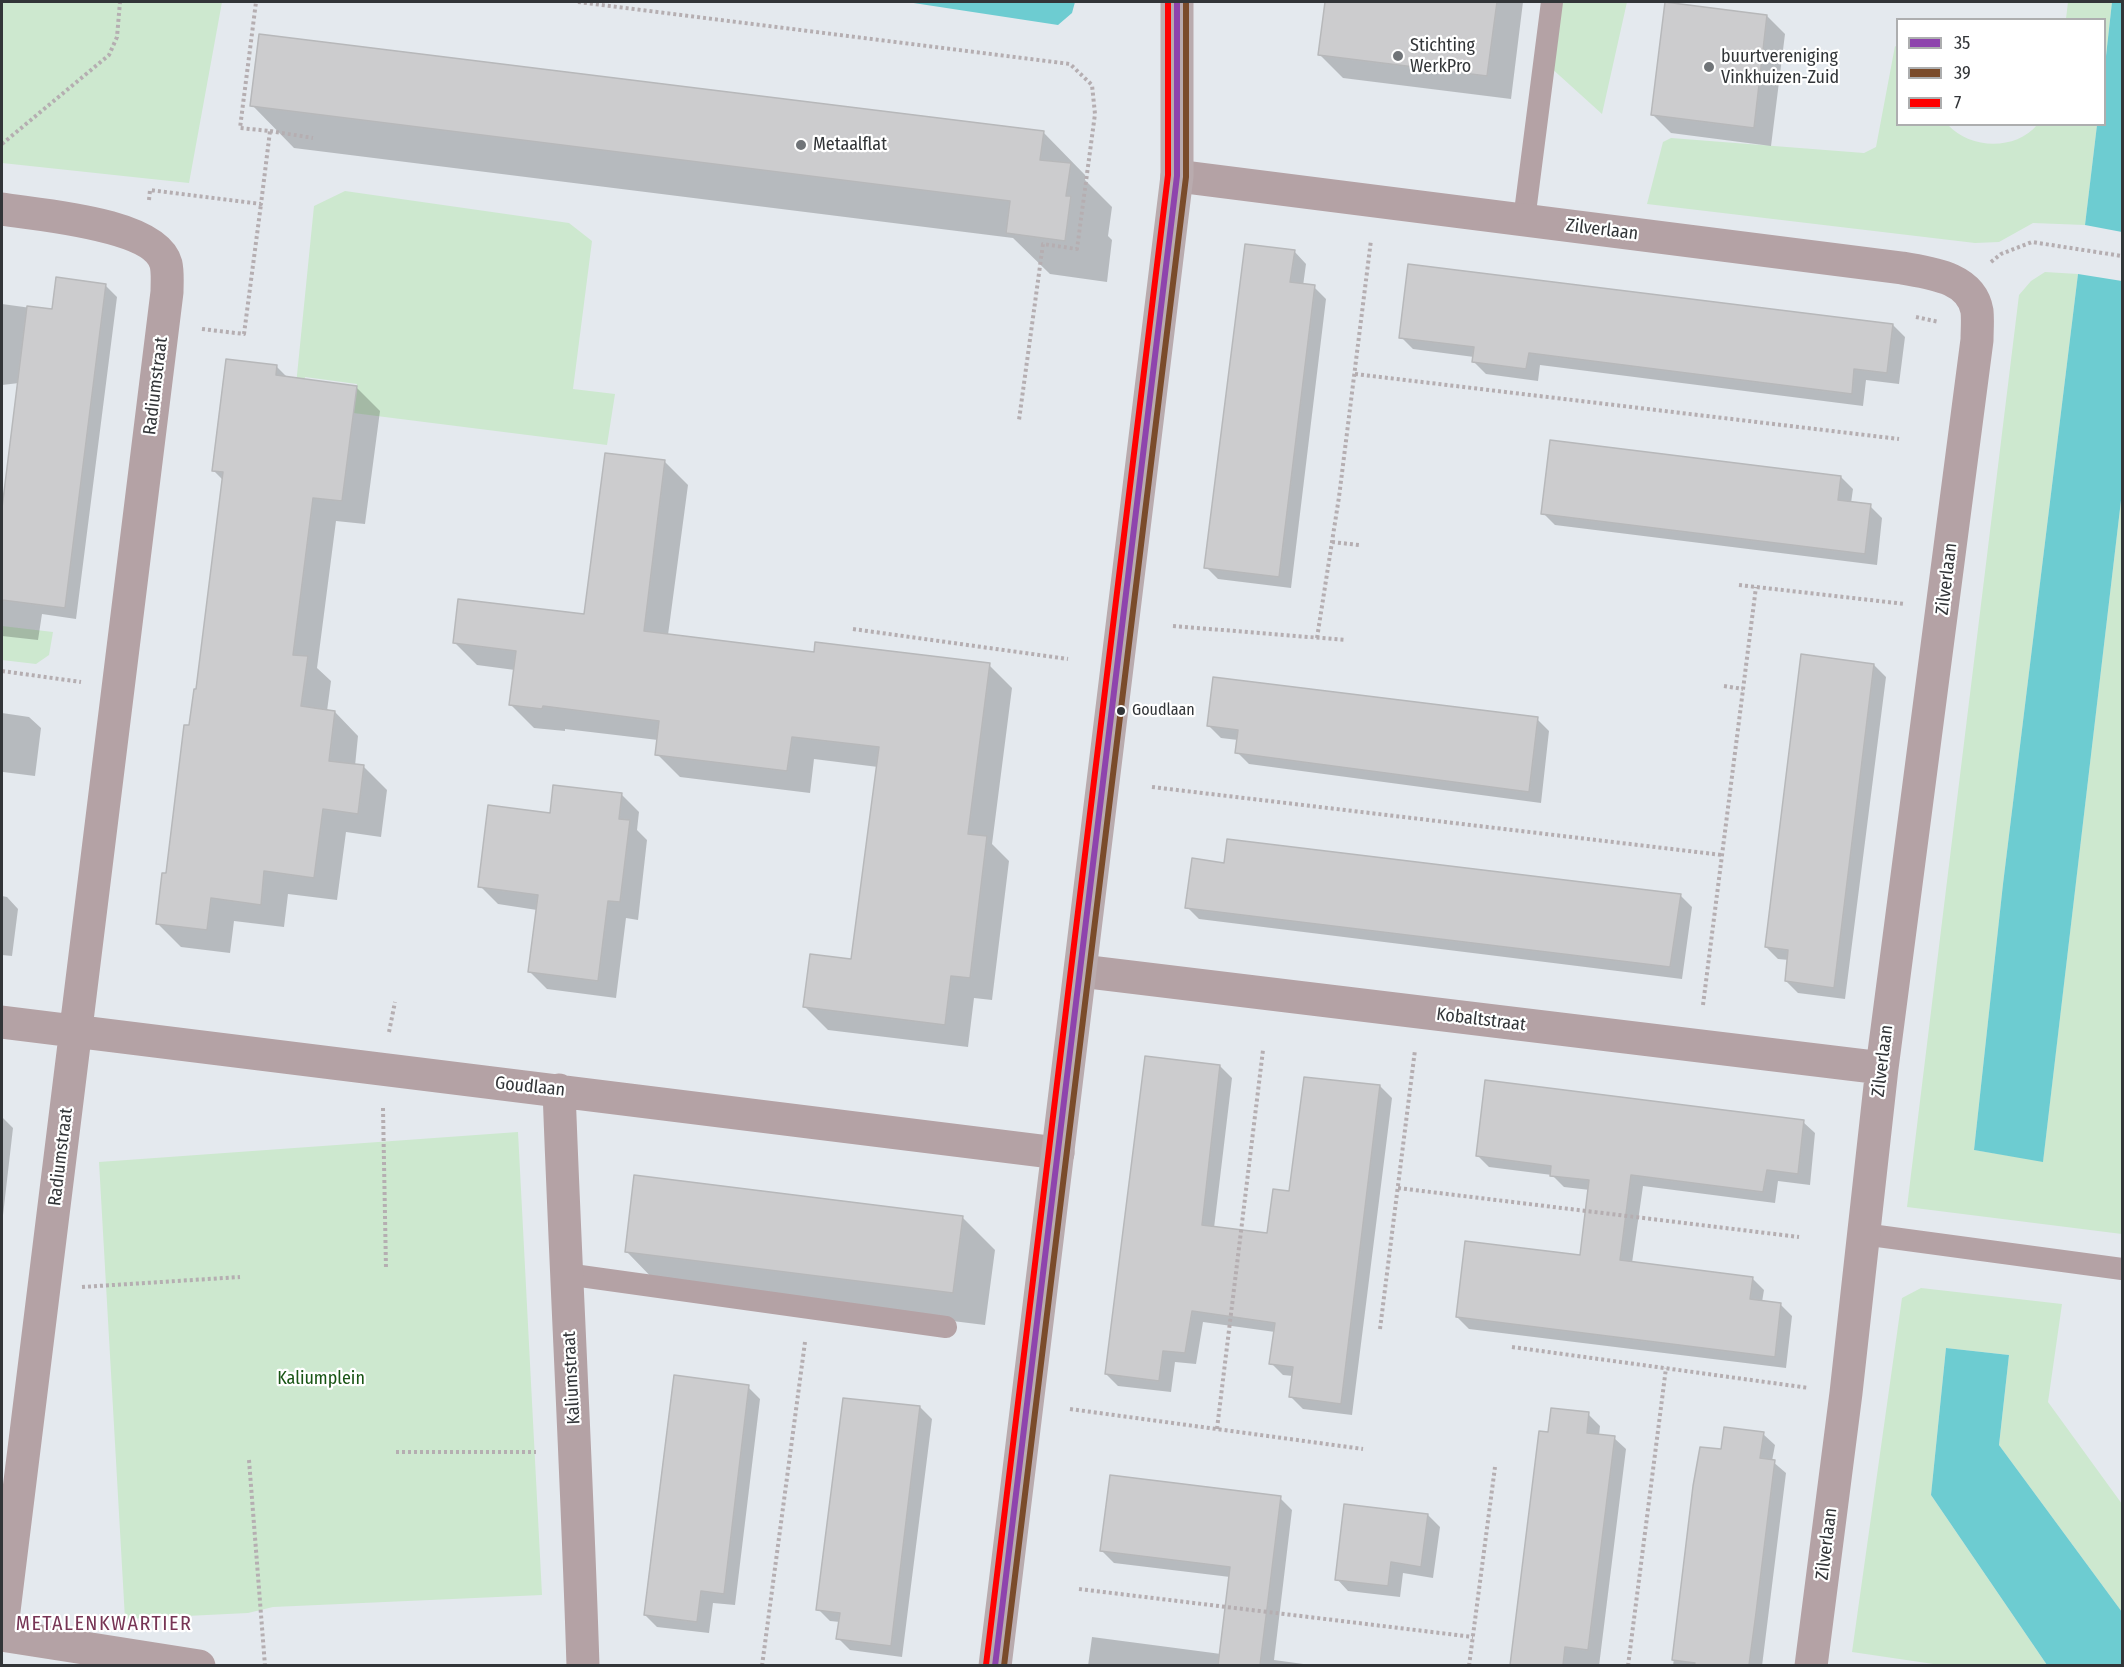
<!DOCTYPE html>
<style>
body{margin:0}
#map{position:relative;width:2124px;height:1667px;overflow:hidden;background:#e4e9ee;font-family:"Fira Sans Condensed",sans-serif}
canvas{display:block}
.frame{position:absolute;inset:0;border:3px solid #323538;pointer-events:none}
.legend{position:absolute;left:1896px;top:18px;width:210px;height:108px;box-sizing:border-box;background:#fff;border:2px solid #adaeaf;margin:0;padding:8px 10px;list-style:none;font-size:18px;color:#323538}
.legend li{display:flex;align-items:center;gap:12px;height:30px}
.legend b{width:30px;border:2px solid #adaeaf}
</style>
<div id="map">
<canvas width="2124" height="1667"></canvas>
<div class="frame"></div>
<ul class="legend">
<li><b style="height:8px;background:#8e44ad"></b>35</li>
<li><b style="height:8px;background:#7a4b2a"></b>39</li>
<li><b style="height:8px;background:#f00"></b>7</li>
</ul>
</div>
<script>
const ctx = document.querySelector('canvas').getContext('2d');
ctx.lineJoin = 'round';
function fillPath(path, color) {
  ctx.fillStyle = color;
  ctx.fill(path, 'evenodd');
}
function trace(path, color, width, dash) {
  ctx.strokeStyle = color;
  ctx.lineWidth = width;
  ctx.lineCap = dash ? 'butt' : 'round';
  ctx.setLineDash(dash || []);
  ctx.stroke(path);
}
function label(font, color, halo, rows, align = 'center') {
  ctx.font = font + ' "Fira Sans Condensed",sans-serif';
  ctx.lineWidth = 4.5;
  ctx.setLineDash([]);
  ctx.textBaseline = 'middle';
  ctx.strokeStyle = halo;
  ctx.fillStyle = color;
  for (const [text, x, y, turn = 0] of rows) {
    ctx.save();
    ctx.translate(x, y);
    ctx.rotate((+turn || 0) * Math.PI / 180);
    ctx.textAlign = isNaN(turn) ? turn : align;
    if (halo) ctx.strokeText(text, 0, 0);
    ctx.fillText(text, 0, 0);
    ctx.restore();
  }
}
const green = new Path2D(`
 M2,2H222L189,183L2,163Z
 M1562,2H1627L1602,114L1549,66Z
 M2068,2H2112L2105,65L2104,20L2066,19Z
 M1895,46L1898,48V124L1948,125C1970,149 2015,151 2037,125H2097L2085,225L2033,223L1999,242L1975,243L1647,204L1663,142L1671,138L1864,153L1876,147Z
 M345,191L569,223L592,241L573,389L615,394L607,445L353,413L357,384L305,377L304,386L296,385L314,206Z
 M2045,272L2078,274L2003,884L1974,1150L2043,1161L2122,492V1234L1907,1207L2019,295L2031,281Z
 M2,626L53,632L49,655L36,664L2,660Z
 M518,1132L542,1595L273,1607L248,1613L125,1619L99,1162Z
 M1921,1288L2062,1304L2048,1402L2122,1504V1612L1999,1445L2009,1355L1946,1348L1931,1495L2047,1665L1947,1666L1852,1652L1902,1298Z`);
const water = new Path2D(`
 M907,2H1075L1072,13L1058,25Z
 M2112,2H2122V232L2085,225L2097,125L2104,124L2105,65Z
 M2078,274L2122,281V492L2043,1162L1974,1150L2003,884Z
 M1946,1348L2009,1355L1999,1445L2122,1612V1665H2047L1931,1495Z`);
const shadow = new Path2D(`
 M1326,2H1523L1511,99L1343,78L1320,55Z
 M1767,16L1785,34L1771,146L1671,133L1653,115Z
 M252,105L1043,132L1085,175V180L1112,207L1108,236L1112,240L1107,282L1050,274L1013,238L294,148Z
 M1294,251L1306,264L1303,286L1314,287L1326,299L1291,588L1218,579L1206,567Z
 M105,285L117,297L76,619L42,614L38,640L2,636V510L19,383L2,385V304L53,311Z
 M1893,325L1905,337L1899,384L1866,380L1863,406L1540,365L1538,381L1486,374L1474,362V357L1413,349L1401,337Z
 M277,367L288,378L356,387L380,411L365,524L336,521L317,668L331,681L327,711L335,712L358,736L355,766L364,767L387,790L381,837L346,832L337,900L288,894L284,927L234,921L230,953L181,947L157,923L197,691L223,480L214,471Z
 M665,462L688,485L668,635L815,654L989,665L1012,688L992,844L1009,861L992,1000L974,998L968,1047L828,1030L805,1007L853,960L878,767L814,759L810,793L680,777L657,754L658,740L565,729V731L534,728L511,705L515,670L477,665L454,642L585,615Z
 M1841,477L1853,489L1851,503L1870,506L1882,518L1877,565L1555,525L1543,513Z
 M1874,665L1886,677L1845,999L1798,993L1786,981L1789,960L1778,959L1766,947Z
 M2,713L29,717L41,728L35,776L3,772L2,782Z
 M1537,719L1549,731L1541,803L1249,764L1237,752L1238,740L1221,738L1209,726Z
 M621,794L639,812L637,830L647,840L638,920L626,918L616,998L547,989L529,971L537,910L498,904L480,886L551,814Z
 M1226,864L1680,895L1692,907L1682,979L1199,919L1187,907Z
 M2,896L7,897L18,909L12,956L2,955Z
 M1220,1066L1232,1078L1214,1228L1268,1235L1290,1193L1380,1086L1392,1098L1352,1415L1303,1409L1291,1397L1293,1376L1283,1375L1271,1363L1275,1332L1203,1322L1196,1364L1175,1362L1171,1392L1118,1386L1106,1374Z
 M2,1117L13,1128L2,1224Z
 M1803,1122L1815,1133L1810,1185L1778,1181L1775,1203L1643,1186L1632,1263L1752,1278L1764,1290L1762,1302L1780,1304L1792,1316L1786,1368L1469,1329L1457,1317L1582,1257L1590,1190L1564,1187L1552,1175L1489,1167L1477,1155Z
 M962,1217L995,1250L985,1325L659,1285L627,1252Z
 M748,1387L760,1399L735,1605L713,1603L709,1633L657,1627L645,1615Z
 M920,1407L932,1419L902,1657L850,1650L838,1638L840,1622L830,1621L818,1609Z
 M1588,1414L1600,1426L1599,1436L1614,1438L1626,1449L1599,1666H1511L1540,1433L1549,1434Z
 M1763,1434L1775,1445L1772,1461L1786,1473L1762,1666H1673L1701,1449L1722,1451Z
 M1280,1498L1292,1510L1274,1660L1318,1666H1088L1092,1637L1221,1654L1230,1577L1114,1563L1102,1551Z
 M1428,1515L1440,1527L1433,1578L1403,1573L1400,1597L1348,1591L1337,1579Z`);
const building = new Path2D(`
 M1325,2H1497L1487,76L1318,55Z
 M1665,2L1767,15L1754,128L1651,115Z
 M259,34L1044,131L1040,160L1071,163L1066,196H1071L1065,241L1006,233L1010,201L250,106Z
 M1245,244L1295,250L1290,282L1315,285L1279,577L1204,568Z
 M1408,264L1893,324L1887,373L1854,369L1852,394L1529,353L1526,369L1472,362L1474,347L1399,338Z
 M56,277L106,284L65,608L2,600V508L27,306L52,309Z
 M226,359L277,365L276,375L357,386L342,501L313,498L293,655L308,656L301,706L335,711L329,761L364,765L358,814L323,809L314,878L264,871L261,905L211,898L207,930L156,924L162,873H166L184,725H189L194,689H196L223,472L212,471Z
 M1550,440L1841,476L1838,500L1871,504L1865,554L1541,514Z
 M605,453L665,460L644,631L814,652L815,642L990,663L968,834L987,836L970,978L951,976L945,1025L803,1007L810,954L851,959L879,747L792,737L787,771L655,755L659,721L543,706L542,709L509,705L516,651L453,643L458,599L584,614Z
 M1801,654L1874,664L1834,988L1785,981L1788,950L1765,947Z
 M1213,677L1538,717L1529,792L1235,753L1238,730L1207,726Z
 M553,785L622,793L619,819L630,820L620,902L608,901L598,981L528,972L538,895L478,887L488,805L550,813Z
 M1227,839L1681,894L1670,967L1185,908L1192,858L1224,863Z
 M1145,1056L1220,1065L1202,1225L1267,1233L1273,1189L1289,1191L1304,1077L1380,1085L1341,1404L1289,1397L1293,1367L1269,1364L1275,1323L1192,1311L1185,1353L1163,1351L1159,1381L1105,1374Z
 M1485,1080L1804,1120L1798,1174L1767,1170L1763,1192L1631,1175L1620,1260L1753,1277L1750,1299L1781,1303L1775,1357L1456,1317L1465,1241L1580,1255L1589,1180L1550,1176L1551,1166L1476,1156Z
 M634,1175L963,1216L953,1293L625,1252Z
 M674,1375L749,1385L724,1594L701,1591L697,1622L644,1615Z
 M843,1398L920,1406L891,1646L836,1639L840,1613L816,1610Z
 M1551,1408L1589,1412L1587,1433L1615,1436L1588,1650L1565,1647L1563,1665H1510L1539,1431L1548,1432Z
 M1724,1427L1764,1432L1760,1458L1775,1460L1756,1613L1749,1665H1694L1695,1663L1672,1660L1693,1486L1700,1447L1721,1449Z
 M1110,1475L1281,1496L1260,1665H1218L1230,1567L1100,1551Z
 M1344,1504L1428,1514L1421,1567L1391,1562L1388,1586L1335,1580Z`);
const path = new Path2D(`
 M578,2L1070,64L1092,85L1095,114L1077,249L1043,244L1019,420
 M270,131L313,138
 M2,144L109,55L117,37L120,2
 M149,200L150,190L261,204L270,131L240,128L256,2
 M1991,262L2001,254L2032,242L2122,256
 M1916,317L1939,322
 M202,329L244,334L261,204
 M1355,374L1899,439
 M1332,542L1359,545
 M1739,585L1905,604
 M1173,626L1346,640
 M853,629L1068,659
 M1317,638L1339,497L1371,240
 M2,671L81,682
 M1724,686L1743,689
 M1152,787L1722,855
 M1703,1005L1756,587
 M389,1032L395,1002
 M383,1108L386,1269
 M1398,1188L1799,1237
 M82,1287L240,1277
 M1380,1329L1415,1050
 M1512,1347L1809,1388
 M1070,1409L1363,1449
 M1217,1429L1263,1050
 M396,1452H536
 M249,1460L265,1666
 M1079,1589L1473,1637
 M762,1666L805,1342
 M1469,1666L1495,1467
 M1628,1666L1666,1368`);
const lane = new Path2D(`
 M1524,220L1552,2
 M1863,1234L2122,1269
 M566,1274L946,1327`);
const street = new Path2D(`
 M1177,176L1902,268C1930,273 1971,277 1977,311C1978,320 1977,331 1977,340L1882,1068L1846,1393L1811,1666
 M2,209C38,215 156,223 166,264C168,273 167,283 167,292L2,1627
 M1081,971L1882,1068
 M2,1022L1058,1153
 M559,1090C566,1282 577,1474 583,1666
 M2,1635L199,1666`);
const secondary = new Path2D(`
 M995,1666L1177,176V2`);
const bus1 = new Path2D(`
 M995,1666L1177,176V2`);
const bus2 = new Path2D(`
 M1004,1666L1186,177V2`);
const bus3 = new Path2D(`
 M986,1665L1168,175V2`);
const markers = [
 [1398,56,6,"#707478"],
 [1709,67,6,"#707478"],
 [801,145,6,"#707478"],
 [1121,711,5,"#323538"]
];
const busNames = [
 ["Goudlaan",1132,711]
];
const poiNames = [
 ["Stichting",1410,46],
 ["WerkPro",1410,67],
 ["buurtvereniging",1721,57],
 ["Vinkhuizen-Zuid",1721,78],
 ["Metaalflat",813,145]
];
const streetNames = [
 ["Zilverlaan",1602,230,7],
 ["Radiumstraat",156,386,-83],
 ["Zilverlaan",1947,579,-83],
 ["Kobaltstraat",1481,1020,7],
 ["Zilverlaan",1883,1061,-83],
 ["Goudlaan",530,1087,6],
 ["Radiumstraat",61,1157,-83],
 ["Kaliumstraat",572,1378,-93],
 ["Zilverlaan",1827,1544,-83]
];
const parkNames = [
 ["Kaliumplein",321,1379]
];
const neighbourhoodNames = [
 ["METALENKWARTIER",104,1624]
];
fillPath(green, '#cde8cf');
fillPath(water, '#6dccd1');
fillPath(shadow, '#0003');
fillPath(building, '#ccccce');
trace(building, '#b7b8ba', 1.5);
trace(path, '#b5aeb1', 4, [3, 3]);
trace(lane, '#b4a2a5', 22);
trace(street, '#b4a2a5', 33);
trace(secondary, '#b9abae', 33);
trace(bus1, '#8e44ad', 6);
trace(bus2, '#7a4b2a', 6);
trace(bus3, '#f00', 6);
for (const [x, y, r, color] of markers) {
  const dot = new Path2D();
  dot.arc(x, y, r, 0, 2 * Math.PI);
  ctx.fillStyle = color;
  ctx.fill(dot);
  trace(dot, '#fff', 2);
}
label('16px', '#323538', '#fff', busNames, 'left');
label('18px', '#323538', '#fff', poiNames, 'left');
label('18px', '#323538', '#fff', streetNames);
label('18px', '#185414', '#fff', parkNames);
ctx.letterSpacing = '1.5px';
label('20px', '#773555', '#fff', neighbourhoodNames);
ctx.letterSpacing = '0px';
</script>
